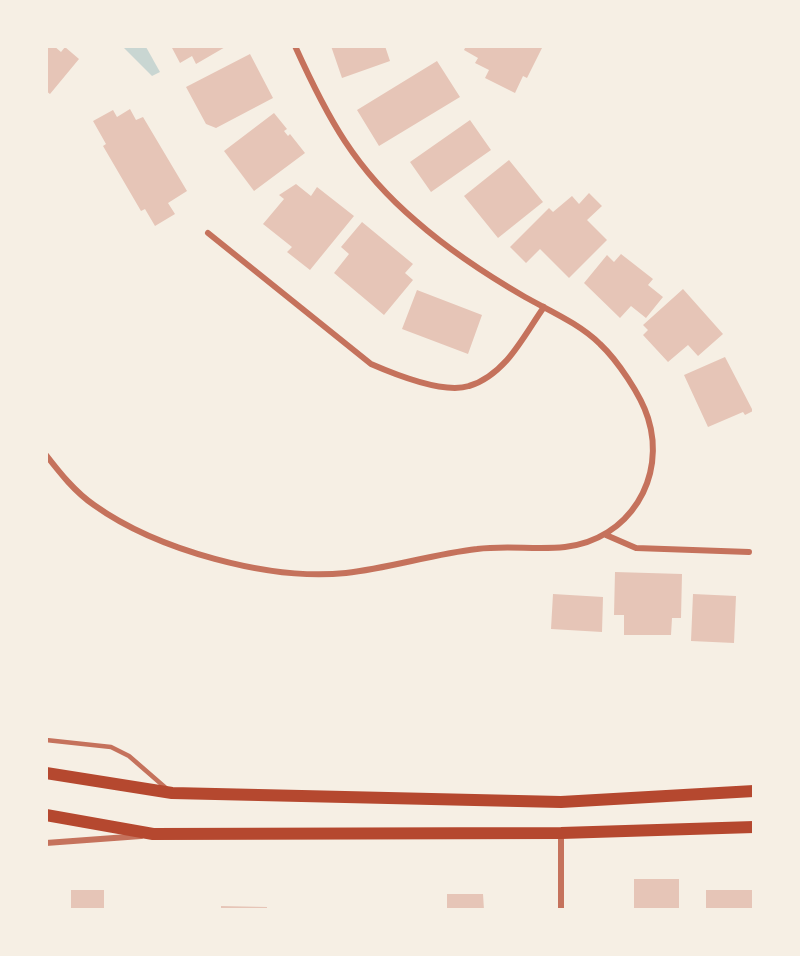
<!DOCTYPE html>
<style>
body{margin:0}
#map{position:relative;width:800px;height:956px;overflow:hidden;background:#f6efe4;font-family:"Alegreya Sans",sans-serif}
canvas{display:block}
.frame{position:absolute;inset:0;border:48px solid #f6efe4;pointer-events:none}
</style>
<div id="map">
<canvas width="800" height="956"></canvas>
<div class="frame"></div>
</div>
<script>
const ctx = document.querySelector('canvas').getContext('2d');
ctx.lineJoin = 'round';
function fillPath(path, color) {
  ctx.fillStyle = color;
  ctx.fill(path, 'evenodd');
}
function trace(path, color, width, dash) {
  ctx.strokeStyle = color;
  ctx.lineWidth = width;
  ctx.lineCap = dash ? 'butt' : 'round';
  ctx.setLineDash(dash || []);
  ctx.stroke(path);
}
const water = new Path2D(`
 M123,47H146L160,72L152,76Z`);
const building = new Path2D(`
 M46,46H54L61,52L65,47L79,59L50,94L46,91Z
 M171,46H227L196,64L192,56L180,63Z
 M331,46H385L390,61L342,78Z
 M466,46H543L527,78L523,76L515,93L485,78L489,70L475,63L478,58L464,50Z
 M250,54L273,98L216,128L206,124L186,87Z
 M437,61L460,97L379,146L357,110Z
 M130,109L136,120L143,117L187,191L168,203L175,214L155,226L145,209L141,211L103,146L106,144L93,121L113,110L117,117Z
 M274,113L287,129L284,131L288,136L290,134L305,153L254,191L224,151Z
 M470,120L491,150L431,192L410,162Z
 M509,160L543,202L498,238L464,196Z
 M296,184L311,196L317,187L354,216L310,270L287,252L292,247L263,224L284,199L279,195Z
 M589,193L602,206L587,220L607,240L569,278L540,249L526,263L510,247L549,208L553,212L572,196L579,204Z
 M362,222L413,264L405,273L413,280L384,315L334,273L349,254L341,247Z
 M621,254L653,279L648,285L663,297L646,318L631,306L620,318L584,283L607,255L614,262Z
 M683,289L723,334L698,356L688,345L668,362L643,335L648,330L643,325Z
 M417,290L482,315L468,354L402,329Z
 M725,357L753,411L745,415L743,412L708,427L684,375Z
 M615,572L682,574L681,618H672L671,635H624V615H614Z
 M553,594L603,597L602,632L551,629Z
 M693,594L736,596L734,643L691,641Z
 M634,879H679V910H634Z
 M71,890H104V910H71Z
 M706,890H754V910H706Z
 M447,894H483L484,910H447Z
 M221,906L267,907V910H221Z`);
const service = new Path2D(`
 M46,740L111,747L129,756L167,789`);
const minor = new Path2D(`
 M208,233L371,364C394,374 444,394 469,386C483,382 497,371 507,360C521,344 532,324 544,307
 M46,455C60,473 75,492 94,505C157,550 269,581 346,573C390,568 433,554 477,549C506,545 536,550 565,547C629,540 667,478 648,418C641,395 617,360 600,344C580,324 550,311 525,297C487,275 449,250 416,221C355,169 328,119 295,46
 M606,535L636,548L749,552
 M561,833V910
 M46,843L141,836`);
const secondary = new Path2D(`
 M46,773L172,793L561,802L754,791
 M46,815L153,834L561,833L754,827`);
fillPath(water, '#c9d6d2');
fillPath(building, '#e6c5b7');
trace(service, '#c5725c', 4.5);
trace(minor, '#c5725c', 6);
trace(secondary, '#b5482f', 12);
</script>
